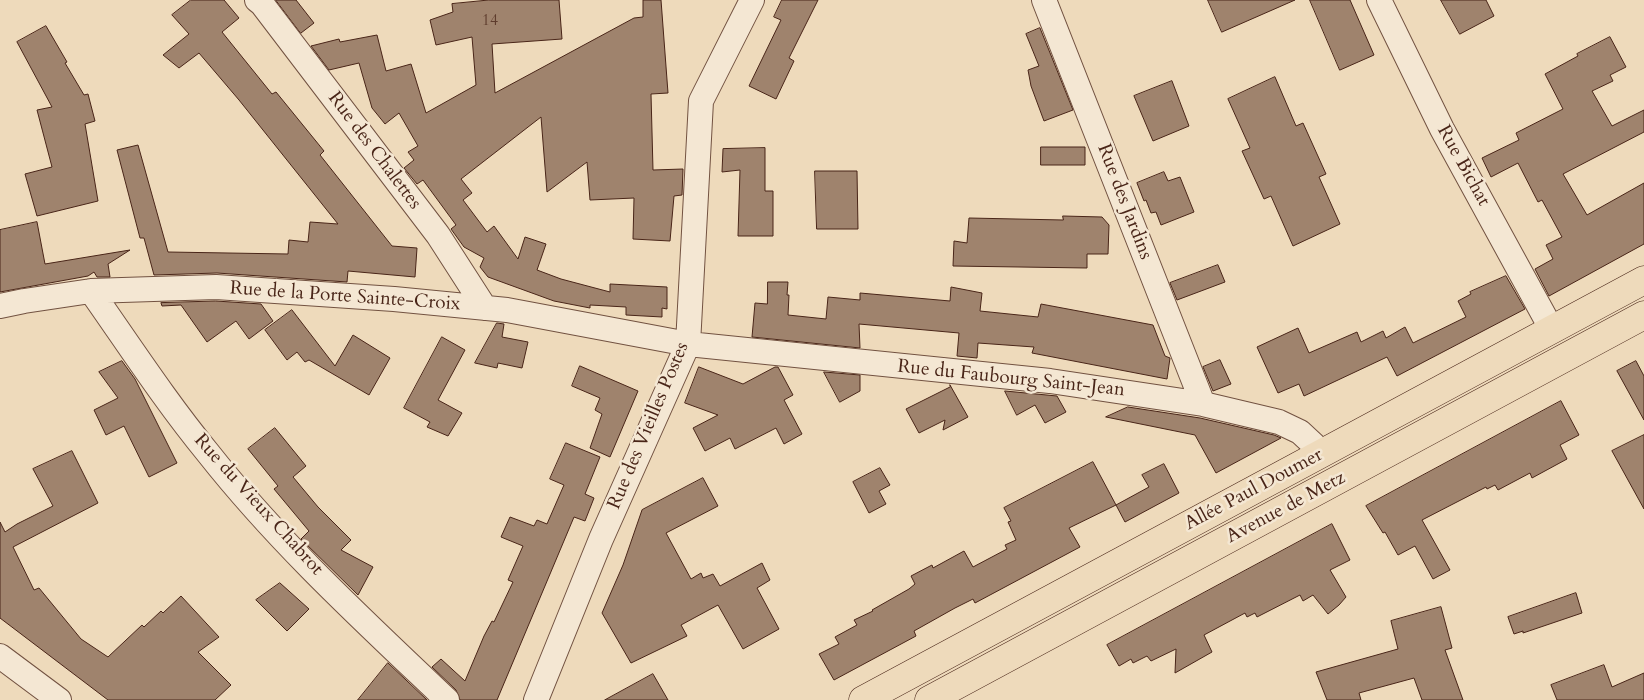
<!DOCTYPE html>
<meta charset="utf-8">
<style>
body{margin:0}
canvas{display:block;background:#eedabb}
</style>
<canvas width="1644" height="700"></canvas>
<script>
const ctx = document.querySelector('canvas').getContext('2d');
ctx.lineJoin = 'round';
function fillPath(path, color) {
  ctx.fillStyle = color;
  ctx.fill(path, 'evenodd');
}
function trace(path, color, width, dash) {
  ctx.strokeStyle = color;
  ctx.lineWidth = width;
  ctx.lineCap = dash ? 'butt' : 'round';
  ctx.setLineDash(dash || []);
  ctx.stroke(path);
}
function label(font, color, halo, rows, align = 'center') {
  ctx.font = font + ' Cardo,serif';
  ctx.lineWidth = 5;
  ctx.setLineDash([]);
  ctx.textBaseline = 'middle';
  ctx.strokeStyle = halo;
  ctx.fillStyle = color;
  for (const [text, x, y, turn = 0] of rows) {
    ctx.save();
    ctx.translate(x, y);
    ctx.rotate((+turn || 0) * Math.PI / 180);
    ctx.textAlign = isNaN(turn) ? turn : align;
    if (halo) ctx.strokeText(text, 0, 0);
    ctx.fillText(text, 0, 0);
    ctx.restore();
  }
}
const building = new Path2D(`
 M191,0H224L239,18L222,32L272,94L276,92L324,151L320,155L392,246L417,248L415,277L348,271L347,282L217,273L154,275L144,238H140L117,150L138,145L168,252L288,254L289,240L308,242L310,222L338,224L239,100L199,53L179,68L163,55L189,34L172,15Z
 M276,0H296L314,23L301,33Z
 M489,0H559L562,39L492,44L495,93L634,18L643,17V0H661L668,93L651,94L653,170L683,169L682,195L674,196L670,241L633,239L634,198L590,200L587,162L547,192L541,117L461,179L472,193L463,200L487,232L494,226L518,259L525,237L546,244L537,270L561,279L610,292V284L667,287V309L662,308V317L626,315V307L590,305V308L554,301L488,277L480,267L484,258L464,247L451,229L456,225L423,180L417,184L404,168L414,160L408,152L418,146L399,113L385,124L372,108L359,63L329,70L311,46L339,39L340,42L377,35L386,71L411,64L426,113L476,85L472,37L436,45L430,20L453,12L452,4Z
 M782,0H818L789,58L794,61L776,99L749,86L781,20L774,17Z
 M1208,0H1295L1222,32Z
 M1310,0H1350L1374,55L1340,70Z
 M1441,0H1486L1494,16L1460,34Z
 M46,26L67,62L65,63L84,95L88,94L95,121L85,124L98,201L37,216L25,174L52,167L37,110L52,107L17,42Z
 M1040,28L1073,110L1044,121L1031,86L1028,70L1039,66L1026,34Z
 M1610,37L1626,67L1610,75L1613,81L1592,91L1612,126L1644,110V132L1563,174L1587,215L1644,183V244L1549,296L1535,269L1553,259L1546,245L1562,237L1542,200L1538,202L1518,163L1491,177L1482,158L1519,140L1516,133L1563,109L1545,74L1578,56L1577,54Z
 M1275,77L1296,126L1303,123L1326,174L1319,177L1340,224L1293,246L1271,196L1264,199L1242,151L1250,148L1228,99Z
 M1172,81L1189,126L1153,141L1134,96Z
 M1041,147H1085V165H1041Z
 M765,148V191H773V236H738L740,170L722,172L723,149Z
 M815,171H857L858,229H817Z
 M1164,172L1168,181L1180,177L1194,212L1161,225L1156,212L1151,213L1146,200L1144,201L1137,183Z
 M1063,216L1102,217L1109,225L1108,254H1087V268L953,266L954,241L967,243L969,218L1063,220Z
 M37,222L45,264L130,250L108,264L110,277H97L94,272L88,276L0,292V230Z
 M1218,265L1225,282L1177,300L1170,283Z
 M1506,276L1525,309L1397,376L1387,357L1304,396L1299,384L1278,393L1257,347L1298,328L1309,353L1357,332L1361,342L1383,331L1386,338L1405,327L1413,343L1466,317L1458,301L1471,294L1470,292Z
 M768,282H788L787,295H789L788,315L826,319L828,297L860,300V293L950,301L951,287L982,293L980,311L1038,317L1041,304L1153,325L1165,356L1170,358L1167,379L1032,353L1034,347L978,343L977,358L957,356L959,333L859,324L860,348L752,337L755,303L767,304Z
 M216,301L261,304L273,321L249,339L236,321L207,342L181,305L162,306L161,303Z
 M292,310L335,366L353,335L390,358L369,395L309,360L305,362L297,352L287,360L265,330Z
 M497,323L504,324L502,337L528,342L522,368L498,363L497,368L475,363Z
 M442,337L465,350L438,400L462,413L448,436L427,427L430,422L404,408Z
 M1220,360L1231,384L1213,391L1203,367Z
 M122,361L135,379L177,463L149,477L124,426L106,435L94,410L118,398L99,372Z
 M1636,361L1644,376V420L1617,371Z
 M580,366L638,391L610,457L590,448L602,414L595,410L600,398L572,386Z
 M699,367L743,384L775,367H778L793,395L784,400L802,434L784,444L776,428L735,449L730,438L705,451L693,428L718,415L685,403Z
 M824,372L860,375V391L840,402Z
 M950,385L968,417L943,430L945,420L919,433L906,409L950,387Z
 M1005,391L1057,396L1066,412L1045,423L1035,405L1017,415Z
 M1561,401L1579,435L1560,445L1567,459L1532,478L1530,473L1498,490L1495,485L1487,489L1486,487L1422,520L1450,570L1433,579L1415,546L1398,555L1385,532L1383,533L1366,506Z
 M1128,407L1200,418L1274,435L1281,438L1216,473L1195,435L1106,417Z
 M275,428L306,466L293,477L318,507L351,540L341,550L373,567L358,595L301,539L309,531L274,489L278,486L248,449Z
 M1644,435V509L1612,451Z
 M566,443L600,457L585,494L594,498L585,521L574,517L497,700H460L456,690L432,667L441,659L465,681L484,636L492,621L494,622L513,582L508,580L523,546L501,537L510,517L534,526L537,520L547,524L564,485L550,479Z
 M72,451L98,503L13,547L34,590L39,588L81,639L108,657L142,625L144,627L161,611L163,613L181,596L219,637L198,652L231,685L215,700H108L0,618V522L5,532L17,524L53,506L33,469Z
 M1093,462L1116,505L1069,528L1080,547L975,603L973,599L955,608L914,631L916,636L834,680L819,654L839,644L835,637L857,625L854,620L873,611L872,610L909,589L915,584L911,576L932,565L933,568L964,551L973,567L1007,549L1005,545L1016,540L1008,522L1011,521L1004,508Z
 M1164,464L1179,493L1125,522L1116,505L1149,487L1142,475Z
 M880,468L890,485L879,491L886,504L869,513L853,482Z
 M703,478L718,506L666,533L691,579L701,573L703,578L713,574L720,586L762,563L770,580L757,588L779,629L743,649L718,605L681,625L687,636L631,663L602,613L623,565L642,510Z
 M1332,524L1350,560L1330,570L1346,597L1339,605L1328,614L1313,595L1303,601L1300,595L1257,617L1255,613L1247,617L1245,613L1204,635L1212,652L1175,673L1176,649L1151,661L1147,656L1133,663L1131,659L1119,666L1107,645Z
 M280,583L309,609L287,631L256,600Z
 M1576,593L1582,613L1523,633V631L1514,634L1508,617Z
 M1441,607L1452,648L1445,650L1463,700H1422L1414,678L1359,693L1361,700H1327L1316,672L1398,649L1391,621Z
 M388,663L406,680L427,700H358Z
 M1604,665L1612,687L1644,673V700H1557L1551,685Z
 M653,674L668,700H605Z`);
const minor = new Path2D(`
 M257,0L262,4L438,235L485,308
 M1044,0L1203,404
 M1379,0L1442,129L1552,330
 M91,291C129,345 166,402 208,453C279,543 364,621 447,700
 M0,306L24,301L91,291L216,287L394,299L507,310L688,344L1050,381L1203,404L1279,422L1300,432L1314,445L1320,454
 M0,656L59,700
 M536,700L601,539L688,344L701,101L752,0`);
const primary = new Path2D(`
 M863,700L1644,280
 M929,700L1644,315`);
const numberNames = [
 ["14",490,21]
];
const streetNames = [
 ["Rue des Chalettes",374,151,53],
 ["Rue Bichat",1463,166,61],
 ["Rue des Jardins",1124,202,69],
 ["Rue de la Porte Sainte-Croix",345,297,4],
 ["Rue du Faubourg Saint-Jean",1011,379,6],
 ["Rue des Vieilles Postes",649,426,-67],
 ["Allée Paul Doumer",1254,490,-28],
 ["Rue du Vieux Chabrot",258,505,48],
 ["Avenue de Metz",1286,508,-28]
];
fillPath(building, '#9f836d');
trace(building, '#492518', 1);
trace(minor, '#725241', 26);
trace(primary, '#492518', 29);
trace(minor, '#f4e7d3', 24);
trace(primary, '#eedabb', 28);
label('16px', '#5e3c2d', null, numberNames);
label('19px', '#492518', '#f4e7d3', streetNames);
</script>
